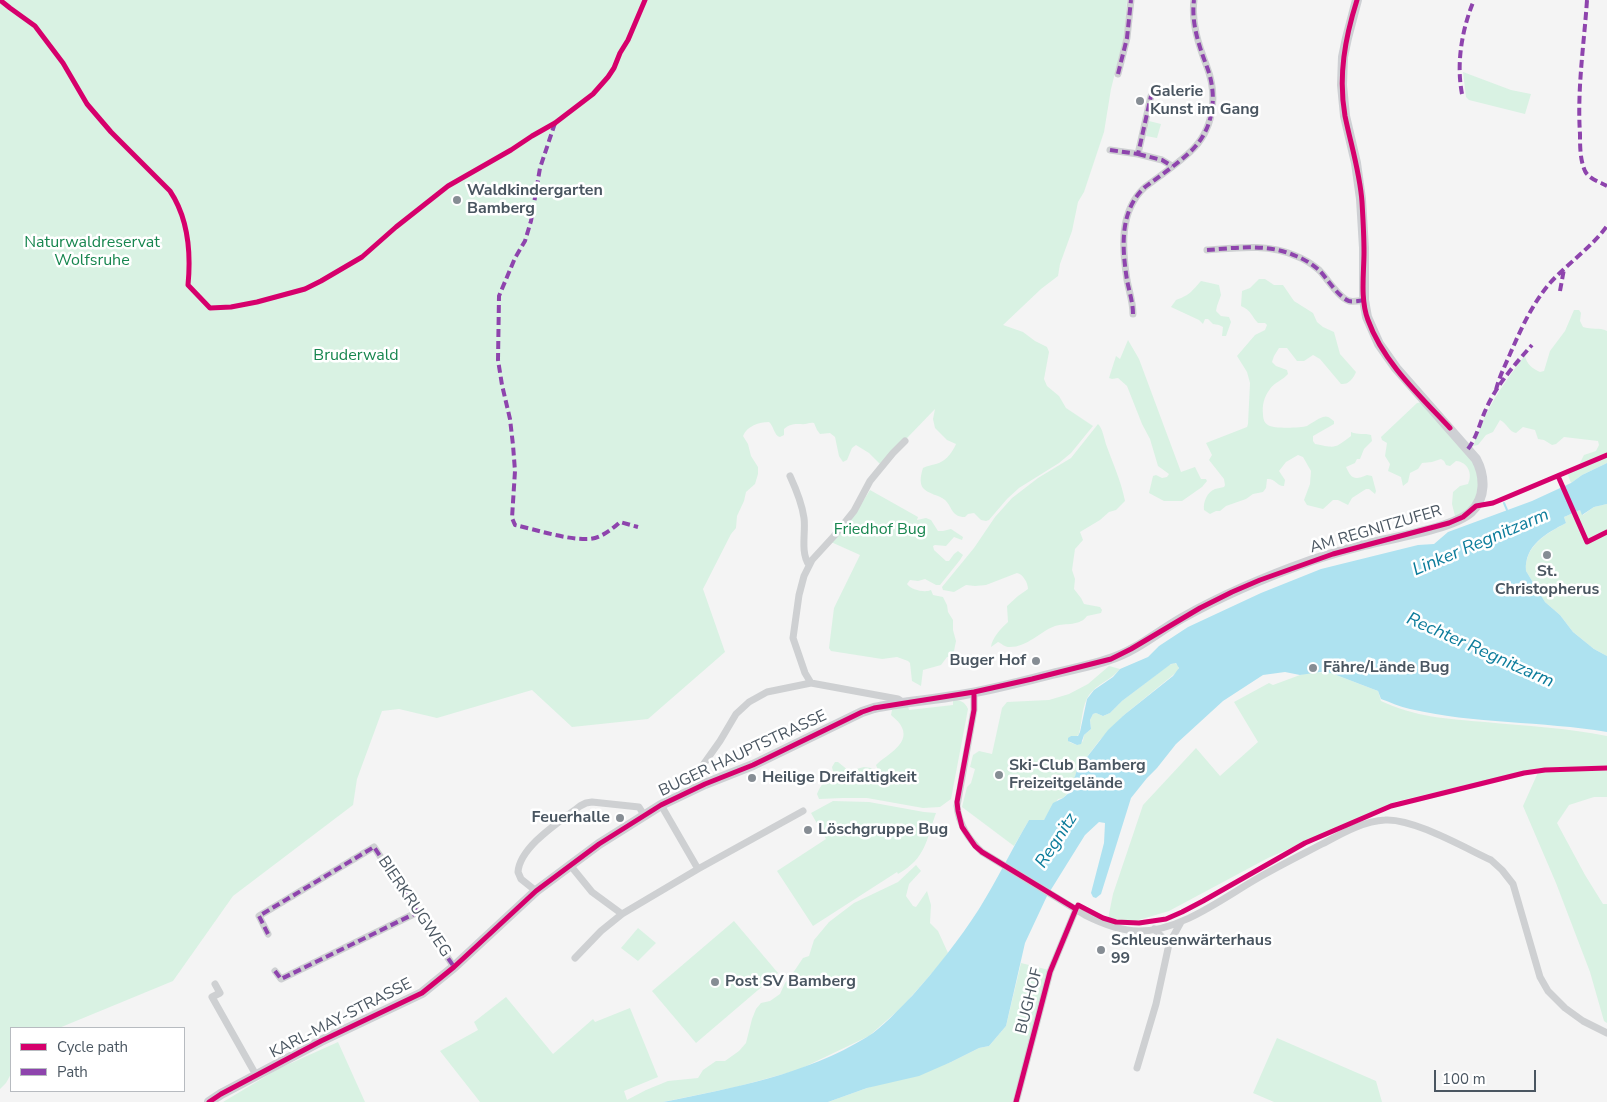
<!DOCTYPE html>
<meta charset="utf-8">
<style>
body{margin:0}
#map{position:relative;width:1607px;height:1102px;overflow:hidden;background:#f4f4f4;font-family:"Nunito Sans",sans-serif}
canvas{display:block}
.legend{position:absolute;left:10px;top:1027px;width:175px;height:65px;box-sizing:border-box;background:#fff;border:1px solid #b7bbc0;margin:0;padding:6px 9px;list-style:none;font-size:15px;color:#4a5661}
.legend li{display:flex;align-items:center;gap:10px;height:25px}
.legend b{width:25px;border:1px solid #b7bbc0}
.scale{position:absolute;left:1434px;top:1070px;width:102px;height:22px;box-sizing:border-box;border:2px solid #4a5661;border-top:0;padding-left:6px;font-size:15px;line-height:18px;white-space:nowrap;color:#4a5661;-webkit-text-stroke:4px #fff;paint-order:stroke}
</style>
<div id="map">
<canvas width="1607" height="1102"></canvas>
<ul class="legend">
<li><b style="height:6px;background:#d6006c"></b>Cycle path</li>
<li><b style="height:6px;background:#8e44ad"></b>Path</li>
</ul>
<div class="scale">100 m</div>
</div>
<script>
const ctx = document.querySelector('canvas').getContext('2d');
ctx.lineJoin = 'round';
function fillPath(path, color) {
  ctx.fillStyle = color;
  ctx.fill(path, 'evenodd');
}
function trace(path, color, width, dash) {
  ctx.strokeStyle = color;
  ctx.lineWidth = width;
  ctx.lineCap = dash ? 'butt' : 'round';
  ctx.setLineDash(dash || []);
  ctx.stroke(path);
}
function label(font, color, halo, rows, align = 'center') {
  ctx.font = font + ' "Nunito Sans",sans-serif';
  ctx.lineWidth = 5;
  ctx.setLineDash([]);
  ctx.textBaseline = 'middle';
  ctx.strokeStyle = halo;
  ctx.fillStyle = color;
  for (const [text, x, y, turn = 0] of rows) {
    ctx.save();
    ctx.translate(x, y);
    ctx.rotate((+turn || 0) * Math.PI / 180);
    ctx.textAlign = isNaN(turn) ? turn : align;
    if (halo) ctx.strokeText(text, 0, 0);
    ctx.fillText(text, 0, 0);
    ctx.restore();
  }
}
const green = new Path2D(`
 M0,0H1127L1124,37L1111,89L1104,132L1084,192L1078,202L1072,231L1060,264L1058,276L1041,289L1003,325L1023,332L1035,341L1047,347L1049,352L1044,379L1047,386L1059,396L1066,408L1093,426L1071,453L1059,463L1019,488L1007,499L989,520L986,521L981,520L974,513L968,514L965,517C951,517 952,506 945,500C939,495 928,494 923,488C919,483 921,474 923,468C929,465 933,465 939,463C947,460 953,451 956,444L947,440L935,428L933,419L935,409L881,465L869,453L856,445L852,448L847,460L843,462L839,456L835,437L830,433L820,434L817,430L814,423C809,422 806,425 801,424C793,424 790,424 784,429V435L780,437C774,436 774,426 769,422C759,422 747,426 743,436L748,444L751,456L758,467V474L755,484L746,492L744,501L737,516L736,528L731,534L703,589L725,652L648,719L572,727L532,690L437,718L399,709L382,711L357,779L353,805L233,896L173,981L59,1028H11V1074L6,1083L0,1089Z
 M1463,72L1511,90L1531,94L1525,114L1469,100L1466,97Z
 M1149,121L1161,124L1157,138L1146,136Z
 M1259,279H1265L1274,285H1283L1294,301L1313,313L1317,322L1323,327L1334,332L1340,354L1356,372C1353,379 1348,385 1341,384L1320,359L1313,355L1304,361H1297L1287,348H1279L1274,356L1272,362L1276,366L1287,370L1288,374C1283,380 1275,382 1270,389C1264,397 1262,405 1263,414C1263,418 1264,423 1268,425C1273,429 1301,428 1307,426C1312,423 1317,419 1323,417C1328,415 1331,419 1334,421V424L1313,436V441L1315,444C1336,448 1334,449 1351,436V432C1358,435 1365,433 1371,435L1372,441L1364,449L1360,459H1357L1355,463L1346,467C1351,478 1354,481 1367,475L1372,476L1376,491L1375,494L1369,489H1366L1352,498L1348,505L1338,500H1333L1323,509L1307,505L1304,500L1310,484L1311,471L1303,457L1298,455L1286,462L1279,471L1285,480L1284,486C1278,487 1275,478 1267,479L1266,488L1263,492L1253,494L1246,499L1226,506L1220,511H1216L1210,514L1204,510C1203,502 1207,492 1215,489C1218,488 1221,488 1224,487L1225,485L1224,479L1209,460L1212,455L1206,443L1247,427L1248,424L1250,383L1247,372L1237,356L1255,335L1265,330L1267,325L1265,323H1258C1252,317 1251,310 1241,306L1242,291L1250,288Z
 M1201,281L1219,285L1221,295L1217,306L1216,311L1221,316L1229,317L1231,322L1226,336H1222L1223,327L1219,325L1213,324L1208,319H1205L1203,324L1199,320L1171,307L1176,300C1190,295 1192,291 1201,281Z
 M1574,310H1579L1581,313L1580,321L1583,327C1591,330 1599,327 1607,331V463L1582,475L1571,483L1566,470L1579,465L1584,455L1596,451L1599,445L1598,441L1564,437L1556,444L1552,445L1544,440L1538,439L1535,430L1523,427L1516,433C1509,432 1507,423 1500,420L1493,432L1486,435L1478,445L1473,446C1475,440 1478,434 1480,428C1491,400 1508,378 1525,355C1526,364 1533,369 1540,372L1544,371L1550,351L1565,331Z
 M1128,340L1139,359L1181,472L1195,467L1201,479H1206L1207,481L1202,487L1182,501H1164L1149,493L1153,476L1156,475L1162,478L1167,477L1169,474L1158,466L1150,439L1142,424L1127,386L1118,378L1112,379L1109,378L1116,356L1120,359Z
 M1422,402L1473,460L1480,483L1474,504L1461,514L1455,516L1452,504L1453,492L1460,486L1468,484C1473,474 1468,462 1456,461L1450,466L1446,465L1444,461L1441,459L1432,462L1422,463L1418,469L1410,473L1408,482L1403,486L1401,477L1388,471L1390,464L1385,456L1387,443L1382,440L1381,437L1417,403Z
 M1098,424C1103,429 1104,439 1107,447C1114,466 1121,481 1125,501L1116,510L1109,512L1100,520L1080,532L1083,540L1075,549L1072,570L1075,579L1074,589L1081,598L1084,604L1100,607L1102,610L1101,613L1087,616C1080,626 1066,623 1055,626C1039,632 1027,648 1008,647C1005,647 1001,643 998,642L991,647C992,638 1001,628 1008,622L1007,606L1018,596L1028,589C1028,583 1023,574 1017,573L986,585L975,586L966,585L954,592L943,590L942,587L974,548L995,517L1012,498L1038,478L1071,458Z
 M870,490L918,517L917,520L926,518L931,520L938,531H943L951,529L963,537L962,540L954,537L946,546L935,545L933,546L934,550L946,561H949L954,554L958,551L963,555L960,560L940,585H936L925,579L918,581L910,580L907,584C911,590 925,593 931,590L933,595L943,597L947,605L948,612L953,620V630L956,641L953,656L947,657L941,665L923,670L921,686L912,681L910,663L908,661L897,657L882,659L831,651L829,648L834,608L860,555L831,542L849,523Z
 M1607,504V656L1594,649L1573,632L1560,615L1545,602L1526,571C1524,546 1547,533 1566,523L1564,517L1580,510L1583,515L1594,507Z
 M1175,663L1179,666L1178,671L1124,715L1099,741L1077,770L1072,789L1063,798L1058,799L1044,820H1029L1014,846L962,807L967,787L971,783L975,769L970,767L973,755L979,751L992,754L1002,708L1007,702L1049,700L1069,694L1088,684L1109,666L1120,669C1111,680 1097,684 1089,695C1082,705 1082,722 1079,734L1076,737L1071,736L1069,742L1077,745L1083,741L1084,735L1091,729L1090,720L1093,714L1096,713L1103,716L1110,713L1122,701L1169,665Z
 M1311,672L1331,673L1378,691L1381,701C1414,717 1449,719 1485,722C1526,726 1567,728 1607,736V797H1594L1569,805L1557,823L1585,875L1603,904H1607V1023L1604,1021L1590,972L1556,883L1523,806L1540,768L1398,801L1268,858L1169,911L1132,922L1108,919L1113,894L1143,805L1196,748L1220,776L1258,742L1234,702L1269,683L1273,685L1300,675Z
 M953,700C961,700 965,702 968,709L951,799L940,807L923,808L867,798H843L819,799L817,794C825,775 825,789 835,780L832,767L835,762H838L849,771L864,767L871,768L874,772L878,770L876,765C887,754 913,743 900,724C898,721 894,718 891,715L892,710L908,706L909,710L953,705Z
 M833,801L869,802L924,812L936,813C926,841 926,858 898,874L897,872L813,926L777,871L826,839L811,813Z
 M916,865L921,871L909,884L906,896L913,906L916,907L927,891L931,905L930,923L938,931L948,953L940,964L902,1007L869,1036L798,1070L736,1087L663,1102H480L440,1051L478,1030L474,1022L506,997L553,1054L593,1019L595,1022L630,1008L658,1077L624,1091L627,1100L646,1090L668,1081L698,1078L703,1070L716,1061H725L739,1051L746,1043L752,1019L756,1009L761,1003L770,1001L780,994L785,983L795,970L803,958L809,956L814,940L829,922L854,903L898,882Z
 M734,921L778,973L696,1043L652,991Z
 M638,928L656,943L638,961L621,948Z
 M1021,963L1049,970L1039,1008L1012,1102H828L867,1088L951,1062L979,1048L989,1046L1006,1026Z
 M1277,1038L1376,1081L1382,1102H1274L1253,1093Z
 M338,1042L365,1102H223L278,1069Z`);
const water = new Path2D(`
 M1607,463V504L1594,507L1582,515L1580,510L1564,517L1566,523C1547,533 1524,545 1526,571L1545,602L1560,615L1573,632L1594,649L1607,656V732C1542,721 1474,724 1410,709C1400,707 1390,702 1381,699L1378,691L1331,673L1320,672L1300,675L1285,672L1263,675L1223,701L1176,744L1157,768L1147,778L1131,798L1101,894L1096,898L1093,897L1091,893L1104,843L1105,823L1099,822L1085,835L1047,896L1025,943L1006,1026L989,1046L979,1048L951,1062L919,1076L867,1088L828,1102H663C733,1088 805,1075 867,1037C882,1028 900,1008 912,996C936,969 959,940 979,909C997,880 1012,849 1029,820H1044L1053,803L1063,798L1070,792L1077,770L1108,730L1124,715L1173,676L1179,668L1176,663L1171,664L1122,701L1110,713L1103,716L1096,713L1093,714L1090,720L1091,729L1084,735L1081,744L1077,745L1068,741V738L1071,736H1078L1080,732L1087,699L1094,690L1113,677L1120,669L1148,657L1159,646L1188,627L1261,593L1321,569L1418,545L1434,544L1448,532L1532,501L1571,483L1582,475Z`);
const stream = new Path2D(`
 M1504,503L1507,510`);
const street = new Path2D(`
 M1118,74L1127,38L1131,0
 M1110,150L1138,154L1151,96
 M1138,154L1162,160L1172,166
 M1207,250C1235,248 1268,243 1296,256C1304,259 1312,264 1319,270C1327,278 1338,297 1349,301C1353,302 1359,301 1364,300
 M1133,314C1133,302 1129,291 1127,280C1122,248 1119,211 1145,187C1160,176 1176,165 1190,152C1214,130 1218,96 1207,67C1199,46 1191,23 1194,0
 M790,476C796,489 802,503 804,518C806,532 800,552 809,565
 M811,683L805,673L793,638L799,595L804,576L812,560L834,536L854,511L870,481L893,453L905,441
 M974,692V710L957,806C959,825 968,839 982,852L1085,915C1101,923 1121,931 1139,931C1181,931 1223,898 1258,878C1279,866 1301,855 1322,844C1341,834 1363,821 1385,820C1413,818 1465,848 1491,860L1502,870L1513,884L1540,977L1548,991L1565,1008L1583,1021L1607,1033
 M705,784L698,772L720,741L736,714L749,702L767,692L811,683L898,699L904,703
 M661,805L698,869
 M570,865L592,892L622,914
 M536,891L521,879L518,872C520,846 561,821 580,806L586,803L592,802L639,807L644,815
 M1154,929L1169,944
 M268,934L259,916L374,847L454,967
 M575,958L601,931L622,914L698,869L803,811
 M275,971L281,979L418,912
 M215,984L220,993L212,997L256,1075
 M1137,1068L1156,1004L1169,944L1181,922
 M1016,1102L1050,972L1076,909`);
const secondary = new Path2D(`
 M209,1102L221,1094L321,1041L422,993L454,967L536,891L599,844L661,805L705,784L753,765L862,712L874,708C902,702 931,700 960,695C991,690 1021,682 1052,674C1071,669 1091,666 1110,659C1136,651 1159,631 1182,618C1223,595 1265,577 1310,561C1327,555 1345,550 1364,545C1390,538 1452,529 1471,512C1486,498 1485,476 1476,459L1396,368L1379,344L1367,317L1364,300V248L1361,199L1356,163L1345,116L1342,85L1343,57L1347,38L1357,0`);
const quiet = new Path2D(`
 M1587,0C1584,45 1577,89 1580,134C1580,146 1580,160 1585,171C1589,179 1600,182 1607,186
 M1118,74L1127,38L1131,0
 M1462,94C1456,63 1462,29 1474,0
 M555,123L540,168L531,221L525,241L515,258L499,296L498,360L502,385L510,419L513,445L515,471L512,518L515,525C537,530 567,540 589,539C601,538 611,530 620,522L638,527
 M1110,150L1138,154L1151,96
 M1138,154L1162,160L1172,166
 M1207,250C1235,248 1268,243 1296,256C1304,259 1312,264 1319,270C1327,278 1338,297 1349,301C1353,302 1359,301 1364,300
 M1560,291L1564,269
 M1133,314C1133,302 1129,291 1127,280C1122,248 1119,211 1145,187C1160,176 1176,165 1190,152C1214,130 1218,96 1207,67C1199,46 1191,23 1194,0
 M1496,390C1499,377 1505,366 1510,354C1521,329 1532,304 1550,283C1568,263 1591,248 1607,226
 M1468,449C1477,437 1480,422 1486,409C1496,386 1515,364 1532,345
 M268,934L259,916L374,847L454,967
 M275,971L281,979L418,912`);
const cycleway = new Path2D(`
 M0,0L10,8L35,26L63,63L87,104L111,132L170,191C188,218 191,254 188,285L210,308L231,307L257,302L305,289L321,281L362,257L396,227L448,186L511,150L532,136L555,123L593,94L608,77L614,68L620,53L628,40L645,0
 M1357,0C1345,38 1338,76 1345,116C1351,145 1360,173 1362,202C1363,219 1364,235 1364,252C1364,273 1360,299 1368,320C1383,362 1420,396 1450,428
 M1558,476L1587,542L1607,532
 M974,692V710L957,802L958,811L962,827L975,846L982,852L1076,909
 M1076,909L1078,905L1103,918L1116,922L1139,923L1166,919L1182,912L1203,901L1305,843L1391,806L1524,773L1545,770L1607,768
 M209,1102L221,1094L321,1041L422,993L454,967L536,891L599,844L661,805L705,784L753,765L862,712L874,708L974,692L1032,679L1111,659L1131,649L1200,608L1232,592L1260,580L1333,554L1449,523L1463,517L1476,506L1493,503L1607,455
 M1016,1102L1050,972L1076,909`);
const markers = [
 [1140,101,5,"#868d94"],
 [457,200,5,"#868d94"],
 [1547,555,5,"#868d94"],
 [1036,661,5,"#868d94"],
 [1313,668,5,"#868d94"],
 [999,775,5,"#868d94"],
 [752,778,5,"#868d94"],
 [620,818,5,"#868d94"],
 [808,830,5,"#868d94"],
 [1101,950,5,"#868d94"],
 [715,982,5,"#868d94"]
];
const poiNames = [
 ["Galerie",1150,92],
 ["Kunst im Gang",1150,110],
 ["Waldkindergarten",467,191],
 ["Bamberg",467,209],
 ["St.",1547,572,"center"],
 ["Christopherus",1547,590,"center"],
 ["Buger Hof",1026,661,"right"],
 ["Fähre/Lände Bug",1323,668],
 ["Ski-Club Bamberg",1009,766],
 ["Freizeitgelände",1009,784],
 ["Heilige Dreifaltigkeit",762,778],
 ["Feuerhalle",610,818,"right"],
 ["Löschgruppe Bug",818,830],
 ["Schleusenwärterhaus",1111,941],
 ["99",1111,959],
 ["Post SV Bamberg",725,982]
];
const parkNames = [
 ["Naturwaldreservat",92,243],
 ["Wolfsruhe",92,261],
 ["Bruderwald",356,356],
 ["Friedhof Bug",880,530]
];
const streetNames = [
 ["AM REGNITZUFER",1376,530,-16],
 ["BUGER HAUPTSTRASSE",743,754,-25],
 ["BIERKRUGWEG",414,907,56],
 ["BUGHOF",1030,1001,-76],
 ["KARL-MAY-STRASSE",341,1019,-27]
];
const waterNames = [
 ["Linker Regnitzarm",1481,543,-23],
 ["Rechter Regnitzarm",1480,651,24],
 ["Regnitz",1057,841,-57]
];
fillPath(green, '#d9f2e3');
fillPath(water, '#aee2f0');
trace(stream, '#aee2f0', 2);
trace(street, '#ced0d2', 7);
trace(secondary, '#ced0d4', 10);
trace(quiet, '#8e44ad', 4, [8, 4]);
trace(cycleway, '#d6006c', 5);
for (const [x, y, r, color] of markers) {
  const dot = new Path2D();
  dot.arc(x, y, r, 0, 2 * Math.PI);
  ctx.fillStyle = color;
  ctx.fill(dot);
  trace(dot, '#fff', 2);
}
label('bold 16px', '#4a5661', '#fff', poiNames, 'left');
label('16px', '#17864f', '#fff', parkNames);
label('16px', '#4a5661', '#fff', streetNames);
label('italic 18px', '#0c7c9b', '#fff', waterNames);
</script>
